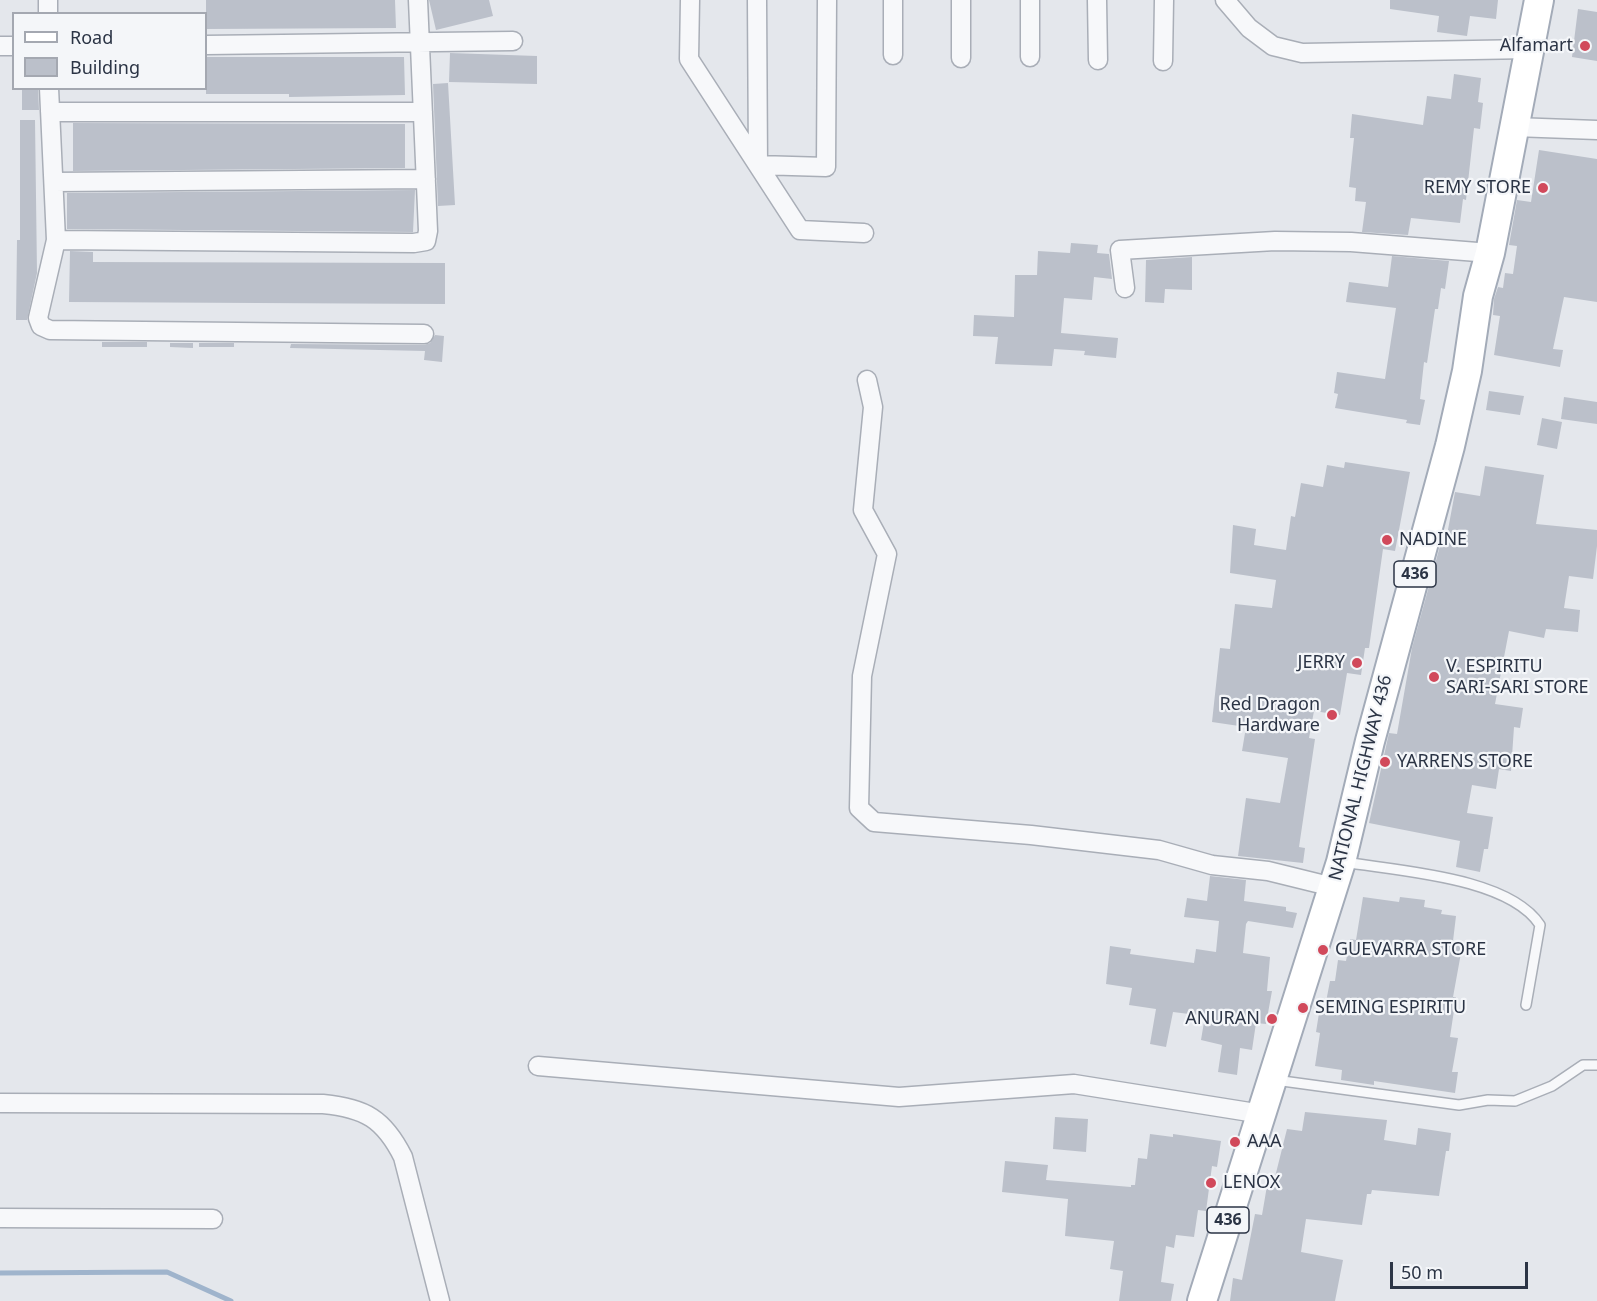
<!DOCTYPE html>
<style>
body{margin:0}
#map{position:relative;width:1597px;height:1301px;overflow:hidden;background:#e4e7ec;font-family:"Noto Sans",sans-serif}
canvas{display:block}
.legend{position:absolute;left:12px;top:12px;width:195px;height:78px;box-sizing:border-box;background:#f4f6f9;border:2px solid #a4a8b1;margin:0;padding:8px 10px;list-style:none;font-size:18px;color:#2b3445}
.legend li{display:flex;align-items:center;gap:12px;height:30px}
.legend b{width:30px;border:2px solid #a4a8b1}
.scale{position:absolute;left:1390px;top:1262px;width:138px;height:27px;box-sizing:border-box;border:3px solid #2b3445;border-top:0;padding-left:8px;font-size:18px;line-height:21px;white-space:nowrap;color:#2b3445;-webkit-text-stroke:4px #f4f6f9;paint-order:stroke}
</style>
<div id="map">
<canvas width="1597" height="1301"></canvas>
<ul class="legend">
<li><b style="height:8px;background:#fff"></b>Road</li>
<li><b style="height:16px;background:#bbc0ca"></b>Building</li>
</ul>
<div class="scale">50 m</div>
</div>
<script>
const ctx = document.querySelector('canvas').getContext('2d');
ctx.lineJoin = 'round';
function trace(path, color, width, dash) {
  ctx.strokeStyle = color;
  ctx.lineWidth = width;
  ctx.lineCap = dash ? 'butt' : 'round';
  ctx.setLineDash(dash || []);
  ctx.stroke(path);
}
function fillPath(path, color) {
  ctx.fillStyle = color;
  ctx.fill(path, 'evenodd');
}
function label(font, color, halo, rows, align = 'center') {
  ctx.font = font + ' "Noto Sans",sans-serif';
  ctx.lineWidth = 4.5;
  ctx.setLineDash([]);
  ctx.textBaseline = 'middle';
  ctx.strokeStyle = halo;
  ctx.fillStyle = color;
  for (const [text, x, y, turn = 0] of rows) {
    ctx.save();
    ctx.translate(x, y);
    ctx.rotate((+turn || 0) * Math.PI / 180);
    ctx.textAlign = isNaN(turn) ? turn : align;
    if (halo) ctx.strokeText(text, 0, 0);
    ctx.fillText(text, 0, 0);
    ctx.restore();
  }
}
const stream = new Path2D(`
 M0,1273L167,1272L231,1301`);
const building = new Path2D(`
 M206,0H395L396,28L206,29Z
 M429,0H489L493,16L436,30Z
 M1390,0H1498L1496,19L1470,16L1467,36L1437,32L1439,16L1390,9Z
 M1578,9L1597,12V61L1572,57Z
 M450,53L537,56V84L449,82Z
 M206,57H404L405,95L289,97V94H206Z
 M1454,74L1481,78L1478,102L1483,103L1480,129L1474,128L1466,200L1463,199L1460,223L1411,218L1408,235L1362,232L1366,202L1355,201L1356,188L1349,187L1354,138H1350L1352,114L1423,125L1427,96L1451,99Z
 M448,83L455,205L438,206L433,84Z
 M22,88H38L39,110H22Z
 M20,120H35L37,273L27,320H16L17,240H20Z
 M73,123L405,124V168L73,171Z
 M1539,150L1597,159V302L1564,297L1553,349L1563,350L1560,367L1494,355L1500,316L1493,315L1494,299L1498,287L1503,288L1505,273L1513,274L1517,246L1509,245L1517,200L1531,202Z
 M415,190L413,232L67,229V193Z
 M1071,243L1098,245L1097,253L1109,254L1112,279L1094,277L1092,300L1064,298L1061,333L1118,338L1116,358L1084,355L1085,351L1054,349L1052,366L995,364L998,337L973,336L974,315L1014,317L1015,275H1037L1038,251L1070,253Z
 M70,251L93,252V262L445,263V304L69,302Z
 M1392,256L1449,261L1445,289L1441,288L1438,309H1435L1427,363L1424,362L1420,399L1425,400L1420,425L1406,423L1407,420L1335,408L1338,394L1334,393L1337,372L1385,379L1396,308L1346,302L1349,282L1388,287Z
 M1192,257V290L1165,289L1164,303L1145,302L1146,260Z
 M435,335L444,336L442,362L424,360L425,351L290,348L291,344L424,345L430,343Z
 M102,342H147V347H102Z
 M170,343H193V348L170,347Z
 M199,343H234V347H199Z
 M1489,391L1524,396L1520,415L1486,410Z
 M1564,397L1597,402V424L1561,419Z
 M1542,418L1562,422L1557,449L1537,445Z
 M1345,462L1410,472L1395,551L1383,549L1369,648H1365L1361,675L1347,673L1340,715L1314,711L1309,738L1315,739L1299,847L1305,848L1303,863L1238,856L1246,798L1280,803L1288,758L1242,751L1246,727L1212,722L1220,648L1230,649L1235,604L1272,608L1276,580L1230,573L1233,525L1256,529L1254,545L1286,550L1291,516L1295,517L1301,483L1323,487L1327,465L1344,468Z
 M1485,466L1544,475L1536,524L1597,530V546L1593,579L1569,576L1564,608L1580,610L1578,632L1546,629L1544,638L1509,631L1495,704L1523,708L1520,728L1514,727L1511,771L1499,769L1496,789L1472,785L1467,813L1493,817L1488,849H1484L1480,872L1456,867L1460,841L1369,823L1389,733L1397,734L1412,648L1443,535H1447L1455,492L1480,496Z
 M1210,876L1246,880L1244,901L1286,907V911L1297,913L1293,928L1248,921L1246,924L1243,953L1270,957L1267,991H1272L1266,1024L1256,1023L1252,1050L1240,1048L1237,1075L1218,1072L1222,1045L1201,1040L1205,1016L1173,1012L1166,1047L1150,1044L1156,1009L1129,1005L1132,988L1106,984L1110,946L1131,949L1130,954L1194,963L1196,949L1216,952L1219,921L1184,917L1187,898L1207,901Z
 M1363,897L1399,902L1400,897L1425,900L1424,907L1442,910L1441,914L1456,916L1453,941L1463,942L1453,997H1456L1450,1037L1458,1038L1452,1072H1458L1455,1093L1374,1081V1085L1341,1080L1342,1070L1315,1066L1320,1033L1316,1032L1320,1007H1325L1330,981H1335L1338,960L1346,961L1350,939L1356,940Z
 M1305,1112L1387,1120L1384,1140L1416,1145L1418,1128L1451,1133L1449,1151H1446L1439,1196L1372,1190L1371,1194H1367L1362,1225L1306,1219L1301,1252L1343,1260L1335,1301H1230L1233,1278L1242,1280L1255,1214L1262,1215L1268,1180L1274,1181L1287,1129L1302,1131Z
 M1055,1117L1088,1119L1086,1152L1053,1149Z
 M1150,1134L1173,1137V1134L1221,1141L1217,1167L1212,1166L1206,1211L1198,1210L1194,1237L1176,1235L1174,1248L1166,1246L1161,1282L1174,1284L1171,1301H1119L1123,1271L1110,1269L1114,1241L1065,1236L1068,1199L1002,1192L1005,1161L1048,1165L1046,1180L1131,1187V1185H1135L1138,1158L1147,1159Z`);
const lane = new Path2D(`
 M1344,862C1398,871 1509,877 1540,925L1526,1005
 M1275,1080L1459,1105L1488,1100L1515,1101L1552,1086L1583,1065H1597`);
const street = new Path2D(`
 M690,0L689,59L800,230L864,233
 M757,0L758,165L826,167L827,0
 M961,0V58
 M1030,0V57
 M1097,0L1098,60
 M1225,0L1249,28L1273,46L1302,53L1530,49
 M48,14V0
 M206,45L513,41
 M0,46H14
 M893,55V0
 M1163,61L1164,0
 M49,88L56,240L38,318L41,326L50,330L424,334
 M50,112H423
 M1514,127L1597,130
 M54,182L426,179
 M56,240L414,243L426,241L428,231L418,0
 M1125,288L1120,250L1275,241L1351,242L1490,253
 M867,380L873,407L863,510L887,554L862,676L859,808L874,822L1031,835L1159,850L1212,865L1268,871L1333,887
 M538,1066L899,1097L1074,1084L1262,1114
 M0,1103L323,1104C365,1108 384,1119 403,1157L440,1301
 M0,1218L213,1219`);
const primary = new Path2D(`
 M1202,1301L1341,862L1370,741L1450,446L1467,371L1478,296L1490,253L1539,0`);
const markers = [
 [1585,46,6,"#d1495b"],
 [1543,188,6,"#d1495b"],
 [1387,540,6,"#d1495b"],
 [1357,663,6,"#d1495b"],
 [1434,677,6,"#d1495b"],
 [1332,715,6,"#d1495b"],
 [1385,762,6,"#d1495b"],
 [1323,950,6,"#d1495b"],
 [1303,1008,6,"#d1495b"],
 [1272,1019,6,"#d1495b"],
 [1235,1142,6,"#d1495b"],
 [1211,1183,6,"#d1495b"]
];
const shields = [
 [1415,574,42],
 [1228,1220,42]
];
const shieldNames = [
 ["436",1415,574],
 ["436",1228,1220]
];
const poiNames = [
 ["Alfamart",1573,46,"right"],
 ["REMY STORE",1531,188,"right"],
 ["NADINE",1399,540],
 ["JERRY",1345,663,"right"],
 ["V. ESPIRITU",1446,667],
 ["SARI-SARI STORE",1446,688],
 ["Red Dragon",1320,705,"right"],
 ["Hardware",1320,726,"right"],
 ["YARRENS STORE",1397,762],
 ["GUEVARRA STORE",1335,950],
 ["SEMING ESPIRITU",1315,1008],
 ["ANURAN",1260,1019,"right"],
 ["AAA",1247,1142],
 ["LENOX",1223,1183]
];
const streetNames = [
 ["NATIONAL HIGHWAY 436",1361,778,-76]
];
trace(stream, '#9fb4cc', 5);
fillPath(building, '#bbc0ca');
trace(lane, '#a9aeb7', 12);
trace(street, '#a9aeb7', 21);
trace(primary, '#a3abb8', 32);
trace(lane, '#f7f8fa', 9);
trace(street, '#f7f8fa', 18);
trace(primary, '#fff', 28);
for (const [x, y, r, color] of markers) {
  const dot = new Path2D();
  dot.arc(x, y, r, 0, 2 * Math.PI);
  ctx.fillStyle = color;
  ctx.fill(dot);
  trace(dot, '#f4f6f9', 2);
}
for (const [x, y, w] of shields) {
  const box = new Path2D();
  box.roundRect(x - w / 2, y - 13, w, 26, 4.5);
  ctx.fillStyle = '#f4f6f9';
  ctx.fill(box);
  trace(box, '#2b3445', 1.5);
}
label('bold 16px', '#2b3445', null, shieldNames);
label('18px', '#2b3445', '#f4f6f9', poiNames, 'left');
label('18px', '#2b3445', '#f4f6f9', streetNames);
</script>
